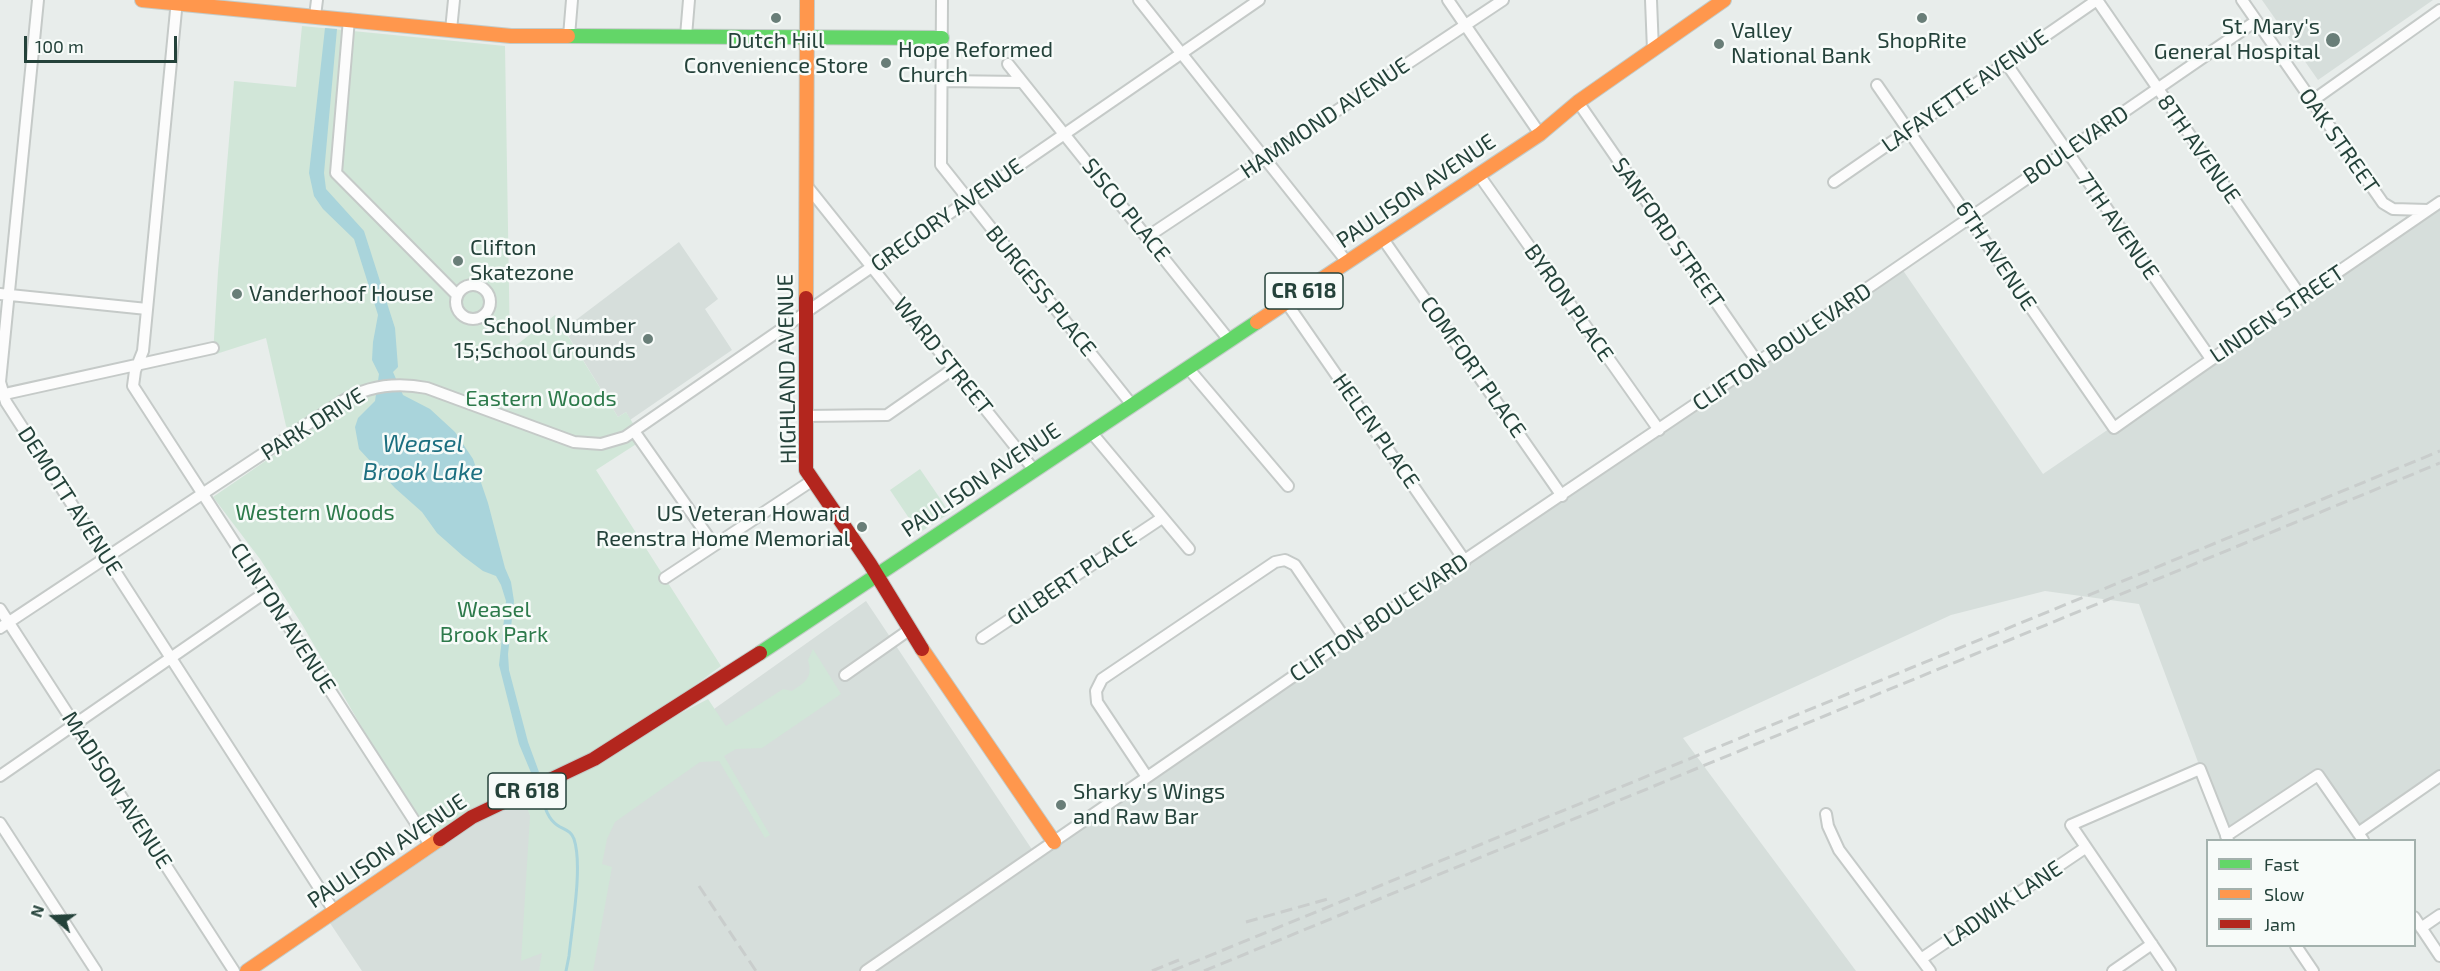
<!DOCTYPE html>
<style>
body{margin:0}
#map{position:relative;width:2440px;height:971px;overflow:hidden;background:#e8edeb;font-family:"Exo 2",sans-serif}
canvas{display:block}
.legend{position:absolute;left:2206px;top:839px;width:210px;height:108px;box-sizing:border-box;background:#f7fbf9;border:2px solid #a3b1ad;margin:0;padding:8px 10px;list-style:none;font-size:18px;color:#24423a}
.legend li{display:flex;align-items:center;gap:12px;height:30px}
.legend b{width:30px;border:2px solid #a3b1ad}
.north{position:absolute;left:24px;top:887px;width:60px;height:60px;-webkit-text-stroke:4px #f7fbf9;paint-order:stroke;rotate:289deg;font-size:16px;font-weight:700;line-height:24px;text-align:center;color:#24423a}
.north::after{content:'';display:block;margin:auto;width:21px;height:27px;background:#24423a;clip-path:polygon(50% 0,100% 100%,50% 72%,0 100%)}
.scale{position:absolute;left:24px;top:36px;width:153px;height:27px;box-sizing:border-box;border:3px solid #24423a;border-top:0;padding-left:8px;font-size:18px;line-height:21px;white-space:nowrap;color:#24423a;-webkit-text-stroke:4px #f7fbf9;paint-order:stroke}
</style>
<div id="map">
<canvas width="2440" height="971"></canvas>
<ul class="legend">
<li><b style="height:8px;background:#63d668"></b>Fast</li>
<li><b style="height:8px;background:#ff974d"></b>Slow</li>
<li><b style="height:8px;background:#b3261e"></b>Jam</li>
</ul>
<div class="north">N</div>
<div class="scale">100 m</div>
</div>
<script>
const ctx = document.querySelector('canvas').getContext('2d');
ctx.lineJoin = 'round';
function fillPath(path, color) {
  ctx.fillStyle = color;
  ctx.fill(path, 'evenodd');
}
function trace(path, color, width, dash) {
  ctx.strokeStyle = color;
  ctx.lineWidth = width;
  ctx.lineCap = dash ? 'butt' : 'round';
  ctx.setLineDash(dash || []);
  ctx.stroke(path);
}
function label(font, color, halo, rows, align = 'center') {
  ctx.font = font + ' "Exo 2",sans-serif';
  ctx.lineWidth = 5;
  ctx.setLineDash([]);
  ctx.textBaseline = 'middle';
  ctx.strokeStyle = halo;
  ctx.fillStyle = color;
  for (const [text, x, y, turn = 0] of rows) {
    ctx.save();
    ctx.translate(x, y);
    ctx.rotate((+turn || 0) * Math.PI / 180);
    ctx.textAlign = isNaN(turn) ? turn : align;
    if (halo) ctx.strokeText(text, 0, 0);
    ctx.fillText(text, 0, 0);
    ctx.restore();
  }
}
const built = new Path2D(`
 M2262,0H2433L2318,80Z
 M2435,206L2440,208V775L2359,830L2320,774L2226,837L2139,604L2045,591L1951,615L1683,738L1856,971H362L330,923L477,821L526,801L530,815L594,786L714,709L866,601L1037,857L1900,266L2043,474Z
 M679,242L718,299L705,309L732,350L630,420L626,412L618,417L564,329Z`);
const green = new Path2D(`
 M302,26L505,46L510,350L555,315L618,417L626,412L637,430L641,441L596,470L721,666L599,756L708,699L726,726L783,689L792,691C806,682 813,677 808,660L813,649L841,694L762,748L736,749L724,756L770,835L765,838L719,761L700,762L615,822L607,839L602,864L612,867L593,971H539L542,953L521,961L530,816L522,793L430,845L303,626L260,559L213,497L296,440L286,426L266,338L213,355L218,272L234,81L296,87Z
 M920,469L950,513L919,533L890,490Z`);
const water = new Path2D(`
 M325,28L337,29L324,173L326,189L364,231L395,328L398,367L393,372L403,395L430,409L455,432L473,459L488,503L505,568L511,582L514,601L508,654L509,670L528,742L539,772L532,775L519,744L499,665L506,601L501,585L496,576L483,571L463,556L437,533L422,512L395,488L359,449L355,427L358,418L375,401L379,374L372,360L373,342L378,315L354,239L323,209L314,196L309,173Z`);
const stream = new Path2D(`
 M542,796C545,807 547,818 557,825C564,830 571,830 574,839C583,866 572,926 569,956L566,971`);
const street = new Path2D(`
 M38,0L0,382L6,402L334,911
 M177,0L143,351L135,371L133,386L430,845
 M942,0L941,165L1132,405
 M1139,0L1347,262
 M1448,0L1540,134
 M1651,0L1653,50
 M2097,0L2302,298
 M2242,0L2383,203L2393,209L2428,210
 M315,16L317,0
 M349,19L336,173L457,295
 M451,30L454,0
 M569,36L572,0
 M686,36L689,0
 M2006,63L2211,359
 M1008,64L1229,340
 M942,81L1022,82
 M1877,85L2114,428C2222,351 2331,277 2440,202
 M2312,101L2440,10
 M1578,102L1758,363
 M1479,175L1659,430
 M1834,182L2097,0
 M807,186L1034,470
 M1147,237L1503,0
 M1383,239L1562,496
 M456 302a17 17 0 1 1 34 0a17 17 0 1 1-34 0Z
 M0,294L147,309
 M1286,302L1465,561
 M1188,368L1288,486
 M0,395L213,348
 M806,416L887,415L953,369
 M634,431L714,545
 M1091,432L1189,549
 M665,578L813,480
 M0,609L234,971
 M0,628L341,402C368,385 396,382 427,388L574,442L601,444L625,437L1259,0
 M982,638L1162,518
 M845,675L909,630
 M0,776L266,592
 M1147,777L1097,702L1096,691L1102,679L1275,562L1285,560L1295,565L1346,640
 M1826,814L1828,826L1839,850L1930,971
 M0,823L96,971
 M2358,833L2440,776
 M2226,836L2318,775L2363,840
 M2414,917L2440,956
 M2421,928L2440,915
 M2296,946L2313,971
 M1921,959L2085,848
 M866,971L1346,640L1875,283L2256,21
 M2113,971L2152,944
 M2170,971L2071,825L2200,769L2228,840`);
const fast = new Path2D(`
 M568,36L942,38
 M760,653L1257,322`);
const slow = new Path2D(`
 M142,0L511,36H568
 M806,298L807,0
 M1257,322L1540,134L1578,102L1724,0
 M922,649L1054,842
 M247,971L440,839`);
const jam = new Path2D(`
 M806,298V470L870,564L922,649
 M440,839L472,817L594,759L760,653`);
const rail = new Path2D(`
 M699,886L756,971
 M1246,922L1328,899
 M1152,971L1179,960
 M1172,971L2440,451
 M1204,971L2440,463`);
const markers = [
 [776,18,6,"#697e78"],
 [1922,18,6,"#697e78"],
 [2333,40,8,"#697e78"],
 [1719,44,6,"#697e78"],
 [886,63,6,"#697e78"],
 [458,261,6,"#697e78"],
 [237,294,6,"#697e78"],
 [648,339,6,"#697e78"],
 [862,527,6,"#697e78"],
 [1061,805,6,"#697e78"]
];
const shields = [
 [1304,291,78],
 [527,791,78]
];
const shieldNames = [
 ["CR 618",1304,291],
 ["CR 618",527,791]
];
const poiNames = [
 ["St. Mary's",2320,27,"right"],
 ["General Hospital",2320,52,"right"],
 ["Valley",1731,31],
 ["National Bank",1731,56],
 ["Dutch Hill",776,41,"center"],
 ["Convenience Store",776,66,"center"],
 ["ShopRite",1922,41,"center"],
 ["Hope Reformed",898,50],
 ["Church",898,75],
 ["Clifton",470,248],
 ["Skatezone",470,273],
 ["Vanderhoof House",249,294],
 ["School Number",636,326,"right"],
 ["15;School Grounds",636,351,"right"],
 ["US Veteran Howard",850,514,"right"],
 ["Reenstra Home Memorial",850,539,"right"],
 ["Sharky's Wings",1073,792],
 ["and Raw Bar",1073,817]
];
const streetNames = [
 ["LAFAYETTE AVENUE",1965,91,-35],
 ["HAMMOND AVENUE",1325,118,-34],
 ["OAK STREET",2339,141,55],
 ["BOULEVARD",2076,145,-34],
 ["8TH AVENUE",2199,149,55],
 ["PAULISON AVENUE",1416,191,-34],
 ["SISCO PLACE",1126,210,51],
 ["GREGORY AVENUE",947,215,-35],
 ["7TH AVENUE",2118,226,55],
 ["SANFORD STREET",1668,233,55],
 ["6TH AVENUE",1996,256,56],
 ["BURGESS PLACE",1041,291,51],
 ["BYRON PLACE",1569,303,55],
 ["LINDEN STREET",2277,314,-34],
 ["CLIFTON BOULEVARD",1782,347,-34],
 ["WARD STREET",943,356,51],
 ["COMFORT PLACE",1473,367,55],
 ["HIGHLAND AVENUE",787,369,-91],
 ["PARK DRIVE",313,424,-32],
 ["HELEN PLACE",1376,431,55],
 ["PAULISON AVENUE",981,480,-34],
 ["DEMOTT AVENUE",70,501,57],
 ["GILBERT PLACE",1072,578,-34],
 ["CLINTON AVENUE",283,618,57],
 ["CLIFTON BOULEVARD",1379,618,-34],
 ["MADISON AVENUE",117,790,57],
 ["PAULISON AVENUE",387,851,-34],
 ["LADWIK LANE",2003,904,-34]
];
const parkNames = [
 ["Eastern Woods",541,399],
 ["Western Woods",315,513],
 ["Weasel",494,610],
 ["Brook Park",494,635]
];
const waterNames = [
 ["Weasel",423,444],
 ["Brook Lake",423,472]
];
fillPath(built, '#d6dedb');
fillPath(green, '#d1e6d8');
fillPath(water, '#a9d4db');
trace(stream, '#a9d4db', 3);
trace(street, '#c5cac8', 14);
trace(fast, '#c3cbc8', 16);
trace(slow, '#c3cbc8', 16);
trace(jam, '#c3cbc8', 16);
trace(street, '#fcfcfc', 10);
trace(fast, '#63d668', 14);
trace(slow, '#ff974d', 14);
trace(jam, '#b3261e', 14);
trace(rail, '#c9cdcc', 3, [12, 6]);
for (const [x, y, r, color] of markers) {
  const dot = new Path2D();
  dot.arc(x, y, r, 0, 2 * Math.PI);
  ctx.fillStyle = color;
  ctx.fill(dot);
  trace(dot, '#f7fbf9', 2);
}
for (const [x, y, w] of shields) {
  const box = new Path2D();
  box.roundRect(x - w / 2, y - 18, w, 36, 4.5);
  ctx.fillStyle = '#f7fbf9';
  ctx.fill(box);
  trace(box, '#24423a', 1.5);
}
label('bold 21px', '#24423a', null, shieldNames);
label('22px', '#24423a', '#f7fbf9', poiNames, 'left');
label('22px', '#24423a', '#f7fbf9', streetNames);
label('22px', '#2d7a4b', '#f7fbf9', parkNames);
label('italic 24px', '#1c6f80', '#f7fbf9', waterNames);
</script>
